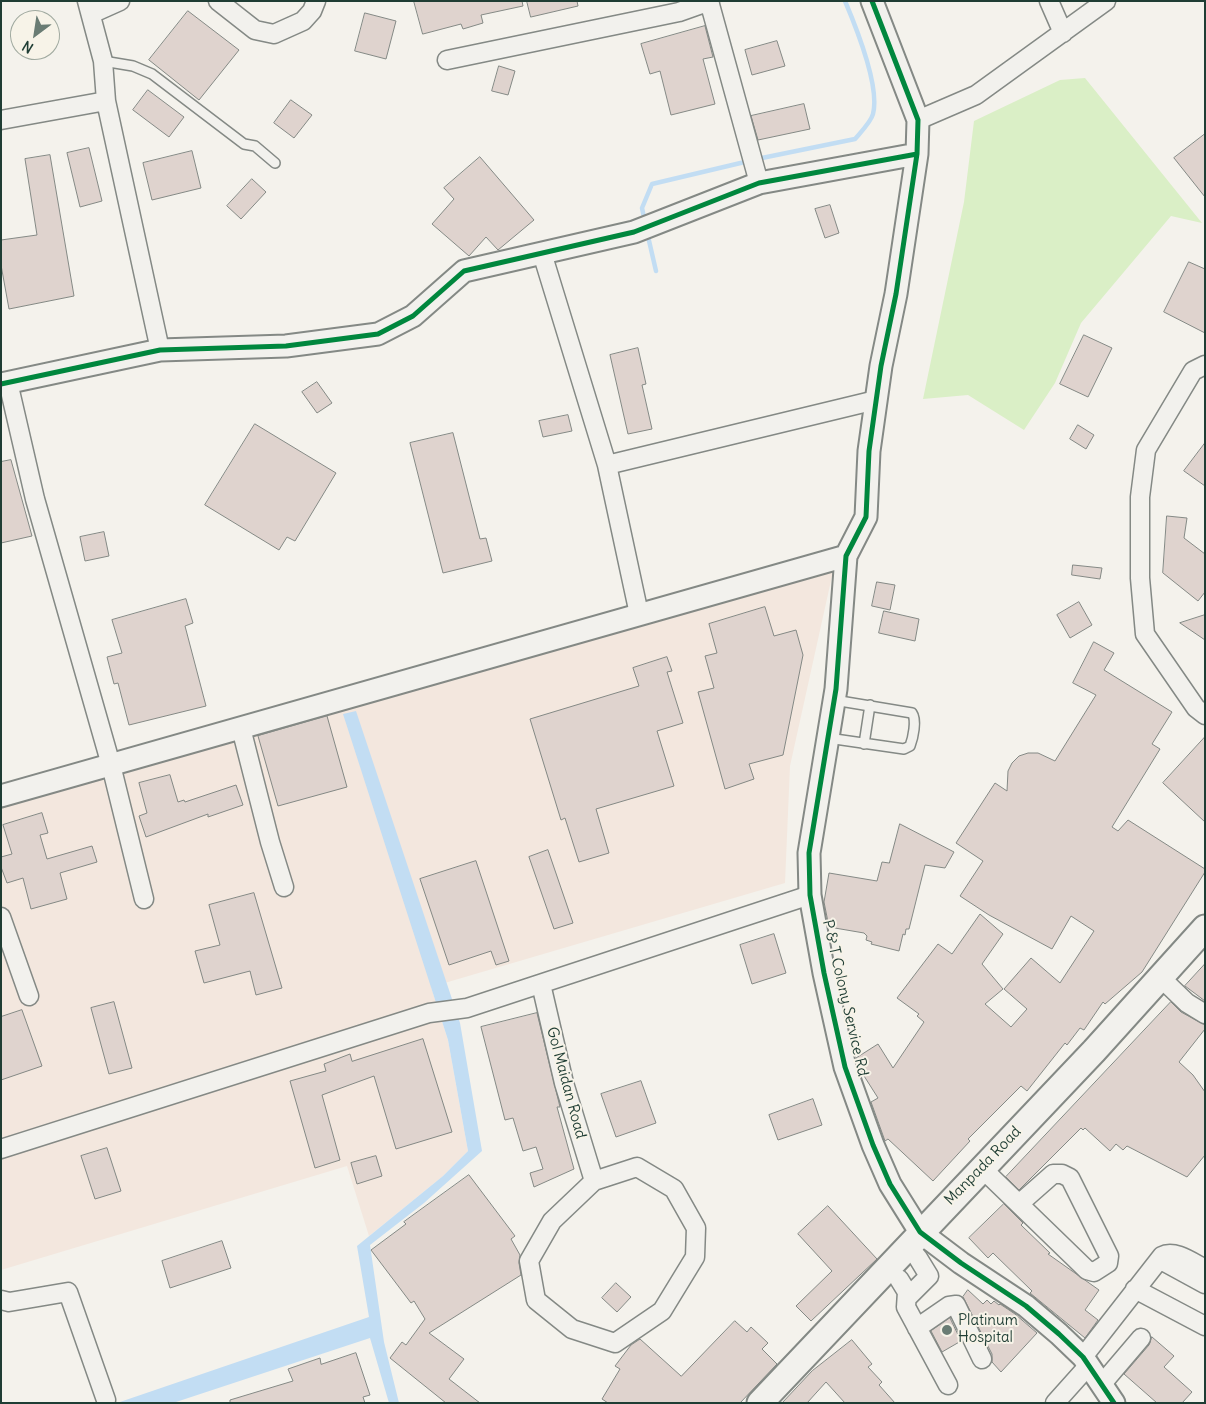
<!DOCTYPE html>
<style>
body{margin:0}
#map{position:relative;width:1206px;height:1404px;overflow:hidden;background:#f4f2ec;font-family:Delius,sans-serif}
canvas{display:block}
.frame{position:absolute;inset:0;border:2px solid #1f3d34;pointer-events:none}
.north{position:absolute;left:10px;top:10px;width:50px;height:50px;box-sizing:border-box;background:#f7f3e8;border:1px solid #a1aaa0;border-radius:50%;rotate:211deg;font-size:14px;font-weight:700;line-height:20px;text-align:center;color:#1f3d34}
.north::after{content:'';display:block;margin:auto;width:18px;height:22px;background:#6a7c74;clip-path:polygon(50% 0,100% 100%,50% 72%,0 100%)}
</style>
<div id="map">
<canvas width="1206" height="1404"></canvas>
<div class="frame"></div>
<div class="north">N</div>
</div>
<script>
const ctx = document.querySelector('canvas').getContext('2d');
ctx.lineJoin = 'round';
function fillPath(path, color) {
  ctx.fillStyle = color;
  ctx.fill(path, 'evenodd');
}
function trace(path, color, width, dash) {
  ctx.strokeStyle = color;
  ctx.lineWidth = width;
  ctx.lineCap = dash ? 'butt' : 'round';
  ctx.setLineDash(dash || []);
  ctx.stroke(path);
}
function label(font, color, halo, rows, align = 'center') {
  ctx.font = font + ' Delius,sans-serif';
  ctx.lineWidth = 4;
  ctx.setLineDash([]);
  ctx.textBaseline = 'middle';
  ctx.strokeStyle = halo;
  ctx.fillStyle = color;
  for (const [text, x, y, turn = 0] of rows) {
    ctx.save();
    ctx.translate(x, y);
    ctx.rotate((+turn || 0) * Math.PI / 180);
    ctx.textAlign = isNaN(turn) ? turn : align;
    if (halo) ctx.strokeText(text, 0, 0);
    ctx.fillText(text, 0, 0);
    ctx.restore();
  }
}
const built = new Path2D(`
 M834,567L790,766L785,883L431,987L448,1040L468,1151L443,1176L369,1236L347,1166L1,1270V799Z`);
const green = new Path2D(`
 M1085,78L1202,223L1171,216L1081,323L1055,383L1024,430L968,395L923,399L964,202L974,121L1060,80Z`);
const water = new Path2D(`
 M356,711L460,1023L482,1151L424,1203L370,1245L384,1342L399,1403H389L370,1338L173,1403H117L369,1317L357,1246L443,1176L468,1151L448,1040L343,714Z`);
const stream = new Path2D(`
 M757,159L855,139C860,133 871,122 873,114C880,87 856,27 845,1
 M645,222L642,208L652,184L749,161
 M647,232L656,271`);
const building = new Path2D(`
 M414,1H522L523,6L481,15L483,23L463,29L461,24L423,34Z
 M527,1H577L578,6L531,17Z
 M188,11L239,50L199,100L149,60Z
 M365,13L396,21L386,59L355,51Z
 M705,26L713,57L703,59L715,104L671,115L660,71L650,74L641,44Z
 M777,41L785,66L752,75L745,50Z
 M499,66L515,71L508,95L492,91Z
 M148,90L184,117L169,137L133,110Z
 M291,100L312,115L294,138L274,123Z
 M804,104L810,129L758,140L751,116Z
 M1205,134V197L1174,158Z
 M89,148L102,201L80,207L67,153Z
 M192,151L201,188L152,200L143,163Z
 M50,155L74,296L9,309L1,265V240L37,235L25,159Z
 M480,157L534,220L498,250L486,237L469,256L432,224L454,199L444,188Z
 M252,179L266,192L241,219L227,206Z
 M830,205L839,233L825,238L815,209Z
 M1189,262L1205,269V333L1164,312Z
 M1084,335L1112,348L1088,397L1060,384Z
 M638,348L646,384L642,385L652,429L628,434L610,355Z
 M317,382L332,403L317,413L302,392Z
 M568,415L572,431L543,437L539,421Z
 M255,424L336,473L295,541L287,537L279,550L205,505Z
 M1078,425L1094,435L1086,449L1070,439Z
 M453,433L480,539L486,538L492,561L443,573L410,443Z
 M1205,443V486L1184,471Z
 M11,460L32,536L1,543V462Z
 M1167,516L1187,518L1184,538L1205,554V592L1198,601L1163,573Z
 M104,532L109,556L85,561L80,537Z
 M1073,565L1102,568L1100,579L1072,575Z
 M877,582L895,585L890,610L872,606Z
 M186,599L193,623L185,626L206,706L129,725L118,683L114,684L107,657L122,653L112,620Z
 M1079,602L1092,625L1070,638L1057,615Z
 M765,607L774,636L796,630L803,655L783,755L749,764L754,779L725,789L698,692L714,688L705,656L717,653L709,624Z
 M884,611L919,619L915,641L879,633Z
 M1205,615V640L1180,623Z
 M1094,642L1114,653L1104,670L1172,712L1152,744L1160,749L1112,827L1118,831L1128,820L1205,869V872L1142,972L1105,1004L1103,1002L1084,1030L1080,1028L1067,1045L1065,1043L1027,1091L1021,1086L968,1139L970,1141L933,1181L888,1139L885,1141L871,1102L878,1098L859,1068L856,1058L878,1044L893,1068L924,1022L917,1016L919,1014L897,998L938,944L952,954L980,914L1003,934L982,964L1003,989L985,1004L1011,1027L1027,1009L1004,989L1031,958L1060,983L1094,931L1071,916L1052,949L989,915L960,896L983,861L956,843L995,783L1007,791L1008,771L1012,763L1019,756L1028,753H1038L1055,761L1096,695L1073,683Z
 M667,657L672,671L667,672L683,723L657,731L674,786L596,809L609,853L579,862L565,818L561,820L530,719L639,686L633,668Z
 M327,716L347,787L278,806L258,736Z
 M1205,737V822L1163,783Z
 M170,775L178,802L184,800L185,802L236,785L243,805L208,817V814L146,837L139,816L147,813L139,783Z
 M42,813L48,833L40,835L47,859L92,846L97,862L60,873L67,899L31,909L23,878L7,883L1,867V857L12,854L3,825Z
 M900,824L954,852L945,868L925,865L909,929H906L905,935L903,934L899,951L871,944L872,942L866,940L867,936L864,933L829,927L824,902L829,873L877,881L882,862L889,863Z
 M548,850L573,923L554,929L529,857Z
 M476,861L509,961L496,965L491,951L449,965L420,879Z
 M254,893L282,988L256,995L250,971L204,983L195,951L220,945L209,905Z
 M774,934L786,973L752,984L740,945Z
 M1205,964V1001L1185,986Z
 M114,1002L132,1068L109,1074L91,1008Z
 M1171,1002L1181,1012L1205,1025V1029L1179,1062L1193,1075L1205,1092V1155L1187,1177L1127,1146L1123,1150L1116,1144L1110,1151L1085,1128L1083,1130L1081,1128L1019,1190L1006,1177Z
 M22,1010L42,1066L1,1080V1017Z
 M537,1013L560,1107H557L574,1169L534,1187L530,1173L543,1169L536,1147L523,1151L513,1118L505,1120L481,1027Z
 M423,1039L452,1132L396,1149L374,1076L322,1095L340,1160L315,1168L290,1081L326,1071L324,1064L350,1054L352,1061Z
 M641,1081L656,1123L616,1137L601,1094Z
 M813,1099L822,1125L778,1140L769,1115Z
 M107,1148L121,1191L95,1199L81,1156Z
 M376,1156L382,1176L357,1184L351,1163Z
 M469,1175L515,1236L511,1239L520,1255L519,1263L521,1275L429,1333L464,1359L449,1379L480,1403H446L390,1358L402,1342L406,1345L425,1319L414,1301L411,1303L371,1250L406,1224L404,1222Z
 M1004,1204L1023,1223L1021,1225L1050,1253L1048,1254L1099,1290L1085,1310L1098,1320L1085,1338L1030,1293L1032,1291L993,1253L988,1258L969,1238Z
 M828,1206L877,1259L811,1321L796,1306L832,1271L798,1234Z
 M222,1241L231,1268L170,1288L162,1261Z
 M616,1283L631,1297L617,1312L602,1298Z
 M968,1290L983,1304L987,1300L991,1304L994,1301L999,1305L1000,1304L1015,1314L1037,1333L1001,1372L992,1362V1354L963,1297Z
 M950,1318L961,1341L942,1352L931,1331Z
 M735,1321L747,1332L751,1327L768,1343L762,1349L777,1364L740,1403H608L602,1399L620,1369L615,1366L631,1345L640,1339L681,1376Z
 M1152,1337L1174,1356L1164,1367L1192,1392L1182,1403H1157L1124,1374L1149,1345Z
 M852,1340L872,1364L868,1367L882,1382L879,1385L895,1403H845L826,1382L807,1403H782L812,1371Z
 M356,1353L370,1395L363,1397L365,1403H230V1400L293,1381L288,1369L320,1358L321,1364Z`);
const service = new Path2D(`
 M103,61L133,66L152,74L244,144L255,146L275,163
 M828,738L904,749L910,746C913,738 917,720 912,713L834,700
 M864,744L870,705`);
const minor = new Path2D(`
 M87,1L103,61L106,101L160,350
 M218,1L255,30L274,34L303,21L312,11L316,1
 M709,1L759,183
 M1049,1L1063,33
 M91,14L120,1
 M447,60L679,12L710,1
 M1,120L106,101
 M918,120L976,95L1106,1
 M542,253L607,465
 M1205,365L1193,371L1146,450L1140,497V578L1145,634L1196,708L1205,715
 M8,382L35,499L111,765L144,899
 M639,614L607,465L876,400
 M241,728L270,842L284,887
 M1,917L29,996
 M1160,977L1187,1003L1205,1014
 M541,984L564,1083L594,1181L552,1221L529,1261L536,1300L572,1329L615,1343L662,1311L695,1257L696,1228L674,1189L637,1167L594,1181
 M1,1149L429,1013L467,1008L810,895
 M991,1177L1087,1270L1094,1272L1108,1263L1109,1256L1070,1178L1062,1174H1053L1019,1204
 M907,1245L918,1258L929,1276L908,1297
 M1161,1260L1205,1284
 M899,1279L907,1292L906,1307L948,1385
 M1135,1289L1205,1326
 M1,1300L9,1302L68,1292L106,1400
 M917,1328L949,1306L956,1305L982,1359
 M1083,1357L1162,1256C1175,1249 1193,1263 1205,1269
 M1101,1385L1141,1338
 M1055,1403L1089,1365`);
const tertiary = new Path2D(`
 M872,1L918,120L917,154L896,294L881,366L869,451L866,517L846,556L836,689L809,853L810,895L824,973L845,1067L873,1145L890,1184L920,1232L961,1263L1026,1306L1059,1334L1083,1357L1114,1403
 M1,384L160,350L286,346L378,334L413,316L464,271L634,232L759,183L917,154
 M1,796L846,556`);
const secondary = new Path2D(`
 M760,1403L1094,1051L1205,928`);
const cycleway = new Path2D(`
 M872,1L918,120L917,154L896,294L881,366L869,451L866,517L846,556L836,689L809,853L810,895L824,973L845,1067L873,1145L890,1184L920,1232L961,1263L1026,1306L1059,1334L1083,1357L1114,1403
 M1,384L160,350L286,346L378,334L413,316L464,271L634,232L759,183L917,154`);
const markers = [
 [947,1330,6,"#6a7c74"]
];
const streetNames = [
 ["P & T Colony Service Rd",845,998,77],
 ["Gol Maidan Road",566,1083,75],
 ["Manpada Road",983,1166,-46]
];
const poiNames = [
 ["Platinum",958,1321],
 ["Hospital",958,1338]
];
fillPath(built, '#f3e7de');
fillPath(green, '#daefc6');
fillPath(water, '#c2ddf3');
trace(stream, '#c2ddf3', 4.5);
fillPath(building, '#dfd3ce');
trace(building, '#848985', 1);
trace(service, '#848985', 12);
trace(minor, '#848985', 21);
trace(tertiary, '#848985', 25);
trace(secondary, '#848985', 29);
trace(service, '#f2f1ed', 9);
trace(minor, '#f2f1ed', 18);
trace(tertiary, '#f2f1ed', 21);
trace(secondary, '#f2f1ed', 25);
trace(cycleway, '#00873e', 5);
for (const [x, y, r, color] of markers) {
  const dot = new Path2D();
  dot.arc(x, y, r, 0, 2 * Math.PI);
  ctx.fillStyle = color;
  ctx.fill(dot);
  trace(dot, '#f7f3e8', 2);
}
label('15px', '#1f3d34', '#f7f3e8', streetNames);
label('15px', '#1f3d34', '#f7f3e8', poiNames, 'left');
</script>
